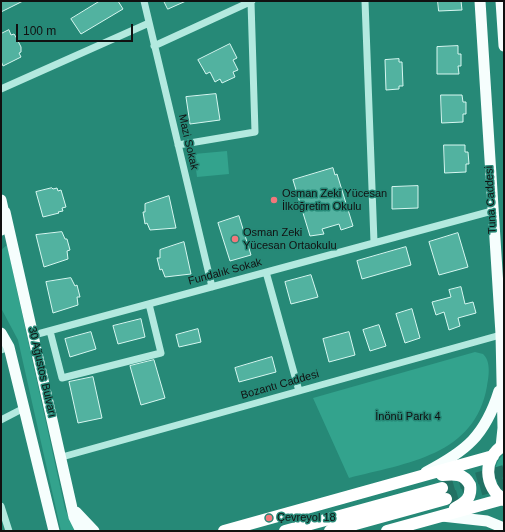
<!DOCTYPE html>
<meta charset="utf-8">
<style>
body{margin:0}
#map{position:relative;width:505px;height:532px;overflow:hidden;background:#268977;font-family:Helvetica,sans-serif}
canvas{display:block}
.frame{position:absolute;inset:0;border:2px solid #111;pointer-events:none}
.scale{position:absolute;left:16px;top:24px;width:117px;height:18px;box-sizing:border-box;border:2px solid #111;border-top:0;padding-left:5px;font-size:12px;line-height:14px;white-space:nowrap;color:#111;-webkit-text-stroke:3px #268977;paint-order:stroke}
</style>
<div id="map">
<canvas width="505" height="532"></canvas>
<div class="frame"></div>
<div class="scale">100 m</div>
</div>
<script>
const ctx = document.querySelector('canvas').getContext('2d');
ctx.lineJoin = 'round';
function fillPath(path, color) {
  ctx.fillStyle = color;
  ctx.fill(path, 'evenodd');
}
function trace(path, color, width, dash) {
  ctx.strokeStyle = color;
  ctx.lineWidth = width;
  ctx.lineCap = dash ? 'butt' : 'round';
  ctx.setLineDash(dash || []);
  ctx.stroke(path);
}
function label(font, color, halo, rows, align = 'center') {
  ctx.font = font + ' Helvetica,sans-serif';
  ctx.lineWidth = 3;
  ctx.setLineDash([]);
  ctx.textBaseline = 'middle';
  ctx.strokeStyle = halo;
  ctx.fillStyle = color;
  for (const [text, x, y, turn = 0] of rows) {
    ctx.save();
    ctx.translate(x, y);
    ctx.rotate((+turn || 0) * Math.PI / 180);
    ctx.textAlign = isNaN(turn) ? turn : align;
    if (halo) ctx.strokeText(text, 0, 0);
    ctx.fillText(text, 0, 0);
    ctx.restore();
  }
}
const green = new Path2D(`
 M227,151L229,174L197,177L194,154Z
 M7,245L65,509L75,531H61L18,340L1,308V250Z
 M475,352L483,354C491,361 489,376 487,386C475,456 406,463 349,478L313,398Z
 M504,454V491C493,481 492,464 504,454Z`);
const building = new Path2D(`
 M1,1H23L1,12Z
 M100,1H118L123,9L81,34L71,19Z
 M164,1H186L168,9Z
 M438,1H461L462,10L439,11Z
 M9,30L11,35L14,34L16,37L21,47V52L19,53L21,57L3,66L1,61V34Z
 M230,44L237,58L233,60L238,70L233,72L235,77L222,83L220,79L215,82L210,72L206,74L198,60Z
 M458,46V54H461V66H458L459,74H437V47Z
 M399,59V62H402L403,86H399V89L386,90L385,60Z
 M216,94L220,120L190,124L186,97Z
 M441,95H462L463,102H466V114H463V122L442,123Z
 M444,145H465V152H468L469,164H466V172L445,173Z
 M333,168L335,175L337,174L353,226L341,230L339,224L322,229L324,234L310,236L293,180Z
 M418,186V208L392,209V187Z
 M52,188L53,189L57,188L58,191L61,190L66,207L62,208L63,211L58,212L59,213L43,217L36,192Z
 M169,196L176,228L150,230L147,223L145,224L143,212H145V204Z
 M239,216L251,255L230,261L218,223Z
 M62,232L65,239H67L70,250L67,251L68,259L44,267L36,235Z
 M458,233L468,267L439,275L429,242Z
 M184,242L191,274L165,277L162,269L160,270L157,258H160V250Z
 M406,247L411,265L362,279L357,261Z
 M311,275L318,297L291,304L285,282Z
 M71,278L75,286L77,285L80,297H77L78,305L53,313L46,282Z
 M461,287L465,304L473,302L476,313L458,318L460,326L449,330L444,312L436,315L432,302L451,297L449,290Z
 M412,309L420,338L405,343L396,314Z
 M141,319L145,337L118,344L113,326Z
 M379,325L386,346L370,351L363,330Z
 M198,329L201,342L179,347L176,335Z
 M91,332L96,349L70,357L65,339Z
 M349,332L355,355L329,362L323,339Z
 M272,357L276,372L239,382L235,368Z
 M154,360L165,398L141,405L130,366Z
 M93,377L102,418L78,423L69,382Z`);
const highwayTunnel = new Path2D(`
 M442,488L504,471
 M446,499L504,483`);
const street = new Path2D(`
 M144,1L212,287
 M365,1L374,242
 M154,46L252,1
 M1,89L149,23
 M178,145L255,132L251,2
 M266,272L299,391
 M50,331L62,378L161,353L149,304
 M34,335L492,211
 M1,350L9,347
 M1,420L24,408
 M62,457L504,334
 M1,506L9,531`);
const primary = new Path2D(`
 M480,1L501,334L503,428L501,447
 M501,1L504,46
 M1,200L5,218L1,230
 M5,212L74,517L81,531
 M1,333L9,347L54,531
 M426,472C466,451 485,436 499,391
 M76,512L94,531
 M442,516L487,521L504,528`);
const highway = new Path2D(`
 M504,445C482,458 484,487 504,500
 M442,475C454,474 464,473 470,485C472,498 465,503 455,508
 M224,531L493,456
 M285,531L442,488
 M330,531L446,499
 M387,531L503,499`);
const markers = [
 [274,200,4,"#f3777b"],
 [235,239,4,"#f3777b"],
 [269,518,4,"#f3777b"]
];
const streetNames = [
 ["Mazi Sokak",188,142,77],
 ["Tuna Caddesi",491,200,-93],
 ["Fundalık Sokak",225,272,-15],
 ["30 Ağustos Bulvarı",42,372,77],
 ["Bozantı Caddesi",280,385,-16]
];
const poiNames = [
 ["Osman Zeki Yücesan",282,194],
 ["İlköğretim Okulu",282,207],
 ["Osman Zeki",243,233],
 ["Yücesan Ortaokulu",243,246],
 ["Çevreyol 18",277,518]
];
const parkNames = [
 ["İnönü Parkı 4",408,417]
];
fillPath(green, '#33a38d');
fillPath(building, '#52b2a0');
trace(building, '#d7f7f1', 1);
trace(highwayTunnel, '#227163', 12, [12, 6]);
trace(street, '#b3e9df', 7);
trace(primary, '#f6fefd', 11);
trace(highway, '#fff', 12);
for (const [x, y, r, color] of markers) {
  const dot = new Path2D();
  dot.arc(x, y, r, 0, 2 * Math.PI);
  ctx.fillStyle = color;
  ctx.fill(dot);
  trace(dot, '#268977', 1.5);
}
label('11px', '#111', '#268977', streetNames);
label('11px', '#111', '#268977', poiNames, 'left');
label('11px', '#111', '#268977', parkNames);
</script>
